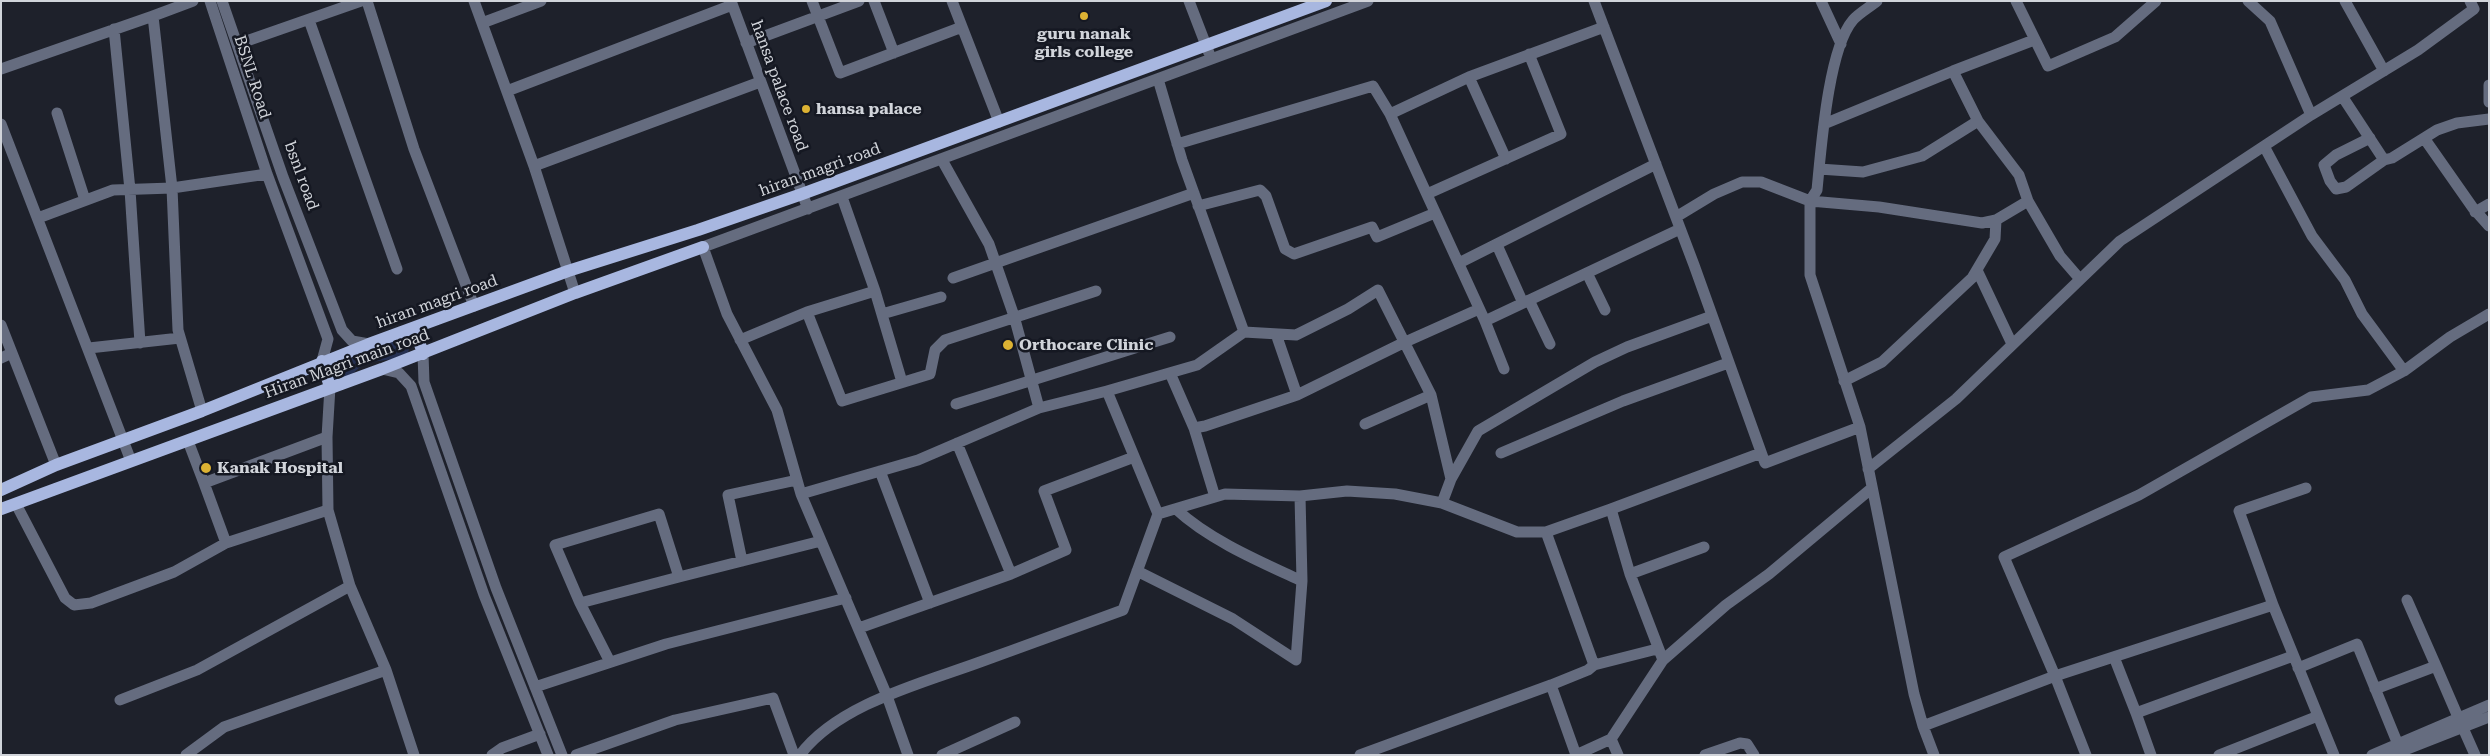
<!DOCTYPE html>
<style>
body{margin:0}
#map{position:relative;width:2490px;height:756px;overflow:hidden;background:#1e212b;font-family:"Roboto Serif",serif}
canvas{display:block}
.frame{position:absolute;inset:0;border:2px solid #d1d4da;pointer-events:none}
</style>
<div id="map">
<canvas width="2490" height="756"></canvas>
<div class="frame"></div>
</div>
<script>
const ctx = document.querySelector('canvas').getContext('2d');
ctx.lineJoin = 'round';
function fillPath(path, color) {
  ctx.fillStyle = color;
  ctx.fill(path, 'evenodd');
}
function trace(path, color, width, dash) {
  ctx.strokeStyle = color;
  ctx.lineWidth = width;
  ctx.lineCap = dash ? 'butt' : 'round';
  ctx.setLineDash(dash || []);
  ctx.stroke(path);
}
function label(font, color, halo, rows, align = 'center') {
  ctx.font = font + ' "Roboto Serif",serif';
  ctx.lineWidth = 5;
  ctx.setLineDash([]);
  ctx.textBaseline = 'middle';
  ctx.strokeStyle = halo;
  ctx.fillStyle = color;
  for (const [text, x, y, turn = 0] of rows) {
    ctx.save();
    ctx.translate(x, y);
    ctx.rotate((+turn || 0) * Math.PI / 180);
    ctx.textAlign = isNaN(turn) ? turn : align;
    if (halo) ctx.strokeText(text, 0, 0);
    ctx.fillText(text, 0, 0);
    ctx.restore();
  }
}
const green = new Path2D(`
 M400,336L410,343L408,354C397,361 380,359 366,364C352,370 355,378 336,381L330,376L329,370C336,356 356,360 370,355C382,351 389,340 400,336Z`);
const minor = new Path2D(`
 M210,1L267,174L328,339L322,361
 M222,1L283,177L342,330L352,341L369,344
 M367,1L414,149L474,306
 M474,1L534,166L575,293
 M731,1L808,209
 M812,1L840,73L962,27
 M874,1L894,53
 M952,1L999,122
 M1189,1L1209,53
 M1594,1L1694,265L1765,463L1860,427
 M1821,1L1841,44
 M1877,1C1870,7 1859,13 1853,20C1828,49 1821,150 1817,190L1810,201V275L1860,427L1914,694L1923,726L1934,755
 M2016,1L2048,66L2115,37L2156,1
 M2345,1L2384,71
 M309,20L397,269
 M482,23L541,1
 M114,29L130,190L140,343
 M746,43L859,1
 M238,44L361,1
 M1,69L153,16
 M1953,71L2034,40
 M1469,77L1506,159
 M1158,79L1182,160L1244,332L1296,335L1348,309L1378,290L1431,395L1451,479
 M2489,85V102
 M507,91L732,5
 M2342,96L2384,160
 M57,113L85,200
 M1390,114L1469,77L1604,27
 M2311,115L2418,50L2474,9L2470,1
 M1,124L131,461
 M2370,138L2336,155L2324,165L2330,181L2336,189L2346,187L2384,160L2392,158L2437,130L2457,123L2489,119
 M2424,138L2473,208L2489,226
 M1177,144L1373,86L1390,114L1485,321L1680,229
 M2264,146L2312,236L2345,280L2362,314L2404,371
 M942,160L989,244L1014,316L1039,408L1107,391L1158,514L1225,494L1300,496L1347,491L1395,494L1442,503L1451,479L1478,431L1595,362L1627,347L1712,316
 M534,166L760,82
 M1819,169L1863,172L1922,156L1978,121
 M1427,194L1561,134L1529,54
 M842,197L875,291L902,382
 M2028,201L2060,256L2079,278
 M1198,206L1260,190L1266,196L1285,249L1294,254L1372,227L1377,237L1435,213
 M2475,212L2489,204
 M1676,217L1714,194L1742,182H1761L1810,201L1879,207L1982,223L1996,220L2028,201L2019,175L1978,121L1953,71L1824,124
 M38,218L113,190L172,188L153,16L193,1
 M1497,245L1523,303
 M1459,263L1656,164
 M1977,270L2012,344
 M1587,273L1605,310
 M953,278L1194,193
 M1529,300L1550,344
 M807,312L842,401L930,374L935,350L945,340L1096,291
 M882,314L941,297
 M1485,321L1504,369
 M1,325L12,353L1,358
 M1276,334L1297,395
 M740,340L807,312L875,291
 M89,348L180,338
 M12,353L56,465
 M423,354L424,382L496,588L562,755
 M382,369L399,373L411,386L484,595L548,755
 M1170,373L1194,428L1215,497
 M1844,381L1882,362L1972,278L1995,239L1996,220
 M1107,391L1197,365L1244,332
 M956,404L1170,337
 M202,411L178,330L172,188L267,174
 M1365,424L1431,395
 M1194,428L1205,426L1297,395L1403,343L1479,309
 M188,441L204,483
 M1501,453L1623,401L1728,363
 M1868,469L1956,399L2120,241L2311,115L2270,21L2248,1
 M880,471L930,603
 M801,494L918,460L1039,408
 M1442,503L1517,532H1546L1611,509
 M16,504L65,598L74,605L91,603L174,572L226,543L328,510
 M1176,509C1209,540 1261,562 1302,581
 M1546,532L1594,665
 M226,543L204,483L327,437
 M742,561L728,495L797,480
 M1137,571L1233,619L1296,660L1302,581L1300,496
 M1011,574L1066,550L1044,491L1134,457
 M1630,574L1704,547
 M2407,600L2436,666
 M580,603L679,577
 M2273,605L2334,755
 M859,628L1011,574L957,443
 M2114,657L2136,713
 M1663,660L1726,605L1769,574L1872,488
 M610,662L580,603L555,545L659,514L679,577L821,541
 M2298,668L2357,644L2397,742
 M386,670L414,755
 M1551,685L1576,755
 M535,687L666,644L846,598
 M2375,689L2436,666L2458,717
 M120,700L197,670L350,586
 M1923,726L2055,676L2004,557L2139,495L2311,397L2368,390L2404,371L2450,337L2489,314
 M2463,728L2475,755
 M1611,739L1618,755
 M186,755L224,727L386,670L350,586L328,510L327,437L330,387
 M492,755L502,748L540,734
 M576,755L675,720L773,698L794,755
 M800,755C838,704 923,683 980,662C1028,645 1076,627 1123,610L1158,514
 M908,755L887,696L801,494L777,410L727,314L703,247L1368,1
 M942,755L1015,722
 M1360,755L1551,685L1588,670L1594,665L1657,649
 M1576,755L1611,739L1663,660L1630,574L1611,509L1761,453
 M1705,755L1740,743L1747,744L1754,755
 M2086,755L2055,676L2273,605L2239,511L2306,488
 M2151,755L2136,713L2293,656
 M2219,755L2318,716
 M2372,755L2489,705
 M2392,755L2489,717`);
const major = new Path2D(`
 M415,328L423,354
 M322,361L330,387
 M1,490L56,465L202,411L369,344L568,271L698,230L802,194L1326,1
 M1,509L382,369L575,293L703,247`);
const markers = [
 [1084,16,5,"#dcb233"],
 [806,109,5,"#dcb233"],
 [1008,345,6,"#dcb233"],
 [206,468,6,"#dcb233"]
];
const poiNames = [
 ["guru nanak",1084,34,"center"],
 ["girls college",1084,52,"center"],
 ["hansa palace",816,109],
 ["Orthocare Clinic",1019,345],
 ["Kanak Hospital",217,468]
];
const streetNames = [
 ["BSNL Road",252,77,72],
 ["hansa palace road",779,86,70],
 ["hiran magri road",820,170,-20],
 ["bsnl road",301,176,70],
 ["hiran magri road",437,302,-20],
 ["Hiran Magri main road",347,364,-20]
];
fillPath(green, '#253052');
trace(minor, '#656c7f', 11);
trace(major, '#a8b7e0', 12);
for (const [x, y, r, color] of markers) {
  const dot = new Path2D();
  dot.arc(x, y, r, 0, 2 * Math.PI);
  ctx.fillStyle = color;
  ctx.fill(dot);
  trace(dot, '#151822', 2);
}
label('bold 16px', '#d1d4da', '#151822', poiNames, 'left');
label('16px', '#d1d4da', '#151822', streetNames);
</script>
